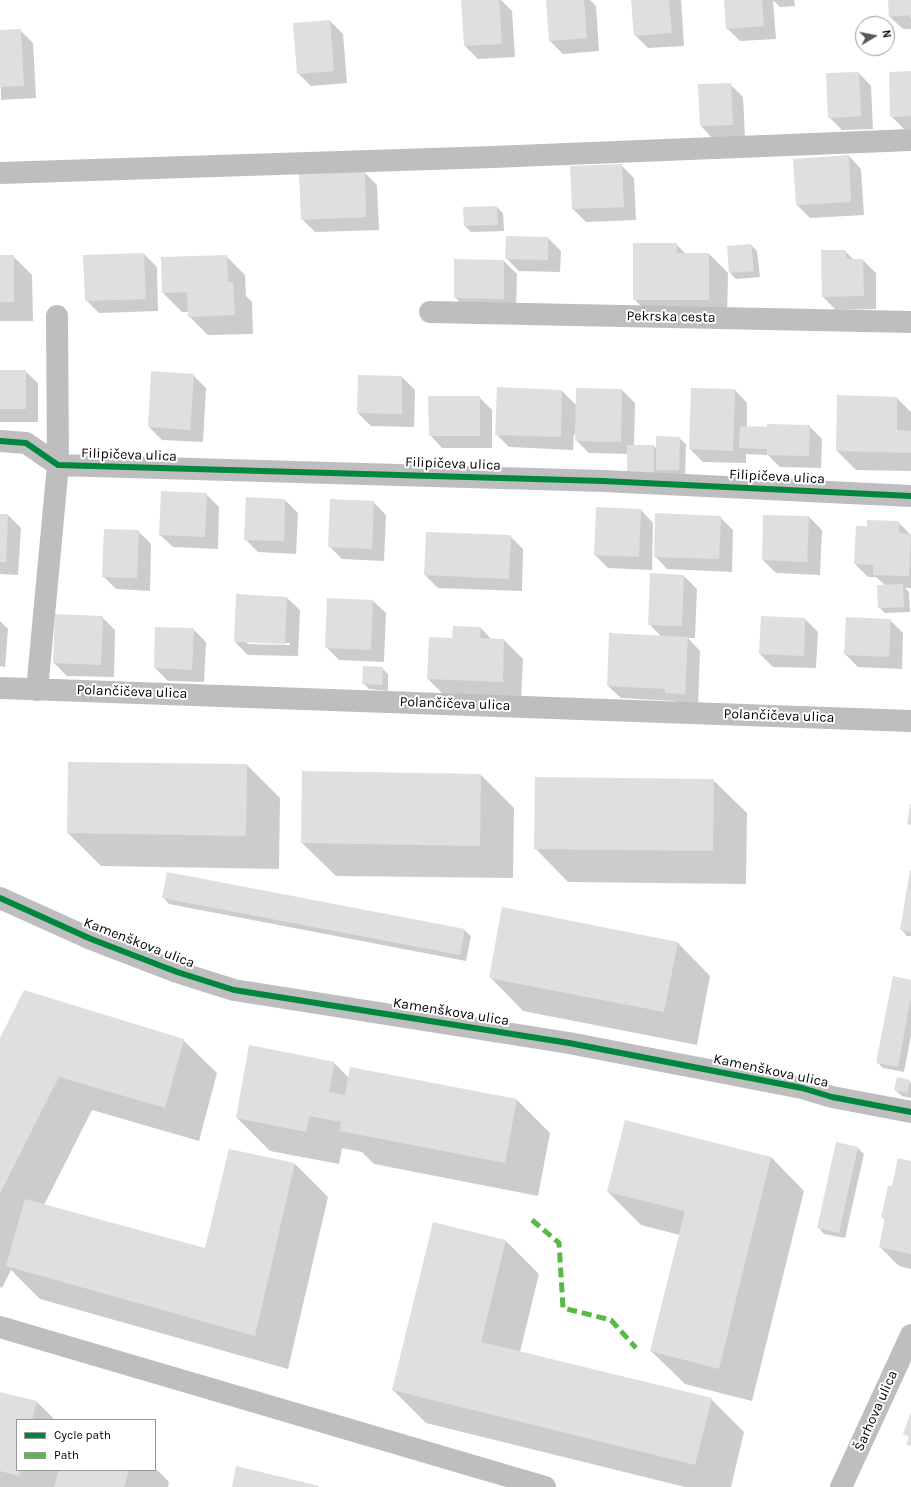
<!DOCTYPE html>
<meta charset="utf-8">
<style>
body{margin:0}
#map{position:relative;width:911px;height:1487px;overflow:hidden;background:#fff;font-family:Karla,sans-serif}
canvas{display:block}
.legend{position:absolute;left:16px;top:1419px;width:140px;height:52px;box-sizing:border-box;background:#fff;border:1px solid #999;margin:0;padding:5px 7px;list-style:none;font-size:12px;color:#000}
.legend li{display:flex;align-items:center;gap:8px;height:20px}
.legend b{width:20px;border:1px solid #999}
.north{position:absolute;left:855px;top:16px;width:40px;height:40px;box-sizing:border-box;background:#fff;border:1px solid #999;border-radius:50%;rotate:80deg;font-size:11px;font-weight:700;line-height:16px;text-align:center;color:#000}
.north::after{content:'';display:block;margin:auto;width:14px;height:18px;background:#595959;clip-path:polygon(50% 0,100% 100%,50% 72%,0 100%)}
</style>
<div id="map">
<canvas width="911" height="1487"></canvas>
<ul class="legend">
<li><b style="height:5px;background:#00873e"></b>Cycle path</li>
<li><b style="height:5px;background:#58b947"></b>Path</li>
</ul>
<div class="north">N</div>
</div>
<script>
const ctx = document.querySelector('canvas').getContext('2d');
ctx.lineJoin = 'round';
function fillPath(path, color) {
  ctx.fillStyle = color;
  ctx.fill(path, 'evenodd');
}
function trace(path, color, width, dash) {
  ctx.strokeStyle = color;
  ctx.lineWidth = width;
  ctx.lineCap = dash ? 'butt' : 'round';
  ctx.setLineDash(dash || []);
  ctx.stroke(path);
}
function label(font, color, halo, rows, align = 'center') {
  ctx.font = font + ' Karla,sans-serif';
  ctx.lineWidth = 4;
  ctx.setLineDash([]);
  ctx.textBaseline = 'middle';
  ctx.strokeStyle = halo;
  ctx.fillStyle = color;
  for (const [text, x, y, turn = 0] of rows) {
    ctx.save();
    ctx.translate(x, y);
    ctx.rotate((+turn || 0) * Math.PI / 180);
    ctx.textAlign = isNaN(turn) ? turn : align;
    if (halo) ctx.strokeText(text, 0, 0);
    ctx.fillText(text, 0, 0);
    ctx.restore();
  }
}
const shadow = new Path2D(`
 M501,0L512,11L515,57L478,59L465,46L462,1Z
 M547,0H590L596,6L599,51L563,54L550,41Z
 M632,0H681L684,46L648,48L635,35Z
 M725,0H794L795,6L780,7L773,0L776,39L740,41L727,28Z
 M889,0H911V29H903L890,17Z
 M330,21L343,34L347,83L311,86L298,73Z
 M20,30L33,43L36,98L1,100L0,31Z
 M911,72V129H904L891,116Z
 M859,73L871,86L873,129L842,130L829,117Z
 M730,84L743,97L745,137L713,139L701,126Z
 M849,156L861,169L864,215L810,218L797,205Z
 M621,165L634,178L636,220L586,222L573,209Z
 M364,172L377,185L379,230L315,232L302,219Z
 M497,207L503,213L504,231L471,232L465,226Z
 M548,238L561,251L560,272L519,271L506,258Z
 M676,244L686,254H709L728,273L727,319L653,318L634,299Z
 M751,245L757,251L760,277L736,279L730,273Z
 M845,251L854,260H863L876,273V309L836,310L823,297Z
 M144,254L157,267L158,311L99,313L86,300Z
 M0,256H13L32,275L33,321H0Z
 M226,256L245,275L246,296L252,302L253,334L208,335L189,316V312H182L163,293Z
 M504,261L517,274L516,311L467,310L455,297Z
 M0,371H25L38,383V422H0Z
 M193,375L206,388L203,442L162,440L149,427Z
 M359,376L402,377L415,390L414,427L371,426L358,413Z
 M498,388L562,391L576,405L622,390L635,403L634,446H654L657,450L679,438L686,444L685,476L663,475L660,472L659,480L628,454L589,453L576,440V434H574L573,450L509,447L496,434Z
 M735,390L747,403V427L809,426L822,439L821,468L780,467L768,455L746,454V463L703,462L690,449Z
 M479,397L492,410V448H442L430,435Z
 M897,398L911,412V471L856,470L837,451Z
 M206,494L219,507L218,549L173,547L160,535Z
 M285,500L298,513L296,554L258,552L245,539Z
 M373,502L386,515L384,561L342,559L329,546Z
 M641,510L653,523L652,570L608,568L595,555Z
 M0,515H8L21,528L18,575L0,574Z
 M764,516L809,517L822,530L820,575L776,573L763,560Z
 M720,517L733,530L732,572L667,569L655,556Z
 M898,522L911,535V588H905L909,592L910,612L885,613L879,607L886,586L876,577H868L855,564L868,527Z
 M138,531L151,544L150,591L116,589L103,576Z
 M427,533L510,536L523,549L522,591L438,588L425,575Z
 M684,576L697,589L695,638H688L700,651L698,706L679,705L675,701L621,698L608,686L662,637L649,624Z
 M287,598L300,610L298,656L248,655L235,642ZM247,642L290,643V645L247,644Z
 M328,599L373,601L386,613L384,662L339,660L326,647Z
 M102,617L115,630L114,677L67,676L54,663Z
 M805,619L818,632L816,668L773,667L760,654Z
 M890,620L903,633L902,669L858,667L845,654Z
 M0,621L8,629L5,667L0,666Z
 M481,628L492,640H504L523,659L521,701L447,698L428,679L453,639Z
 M193,629L206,642L204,682L168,681L155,668Z
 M382,668L388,674V691L369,689L363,683Z
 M69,763L247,765L280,798L279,869L101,866L68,833Z
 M481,775L514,808L513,878L336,876L302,843Z
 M713,780L747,813L746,884L568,882L535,848Z
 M911,871V936H907L901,929Z
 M163,897L464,930L471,936L466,961L169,904Z
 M677,942L710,976L697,1045L523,1011L490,977Z
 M911,981V1035L904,1072L883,1068L877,1062Z
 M0,1040H183L217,1073L199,1141L92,1110L44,1205L205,1249L295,1164L328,1197L288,1369L40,1299L11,1270L2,1288L0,1287Z
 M334,1063L349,1078L351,1068L517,1100L550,1133L538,1196L374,1164L362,1152L342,1148L339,1164L270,1151L237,1118Z
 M909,1081L911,1083V1098L902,1096L895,1090Z
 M858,1148L864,1154L845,1238L824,1234L818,1227Z
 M771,1157L804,1191L752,1401L685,1384L651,1351L680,1235L641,1225L608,1192Z
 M911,1162V1269L899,1266L880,1247L885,1220L882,1217Z
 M434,1223L506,1241L539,1274L520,1352L711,1399L744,1432L731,1487H685L426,1423L393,1390Z
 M0,1393L37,1402L55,1420H17V1470H155V1468L169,1482L168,1487H0Z`);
const building = new Path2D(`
 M461,0H499L502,44L464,46Z
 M546,0H584L587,38L549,41Z
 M631,0H669L672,33L634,36Z
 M724,0H762L764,26L726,29Z
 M888,0H911V19L909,15L889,17Z
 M330,20L334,71L297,74L293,23Z
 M21,29L24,86L0,87V30Z
 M911,71V116L890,117L889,72Z
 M859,72L861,116L828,118L826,73Z
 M731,83L733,125L700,126L698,84Z
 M849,155L851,202L796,205L793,159Z
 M622,164L624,207L572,209L570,166Z
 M365,171L366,217L301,220L299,174Z
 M497,206L498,225L464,226L463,207Z
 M506,236L548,237V260L505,259Z
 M633,243H677V253H709V300H633Z
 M751,244L754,271L729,273L727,246Z
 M821,250H846V259H863L864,296L822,297Z
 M144,253L146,299L85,301L83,255Z
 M0,255H14V302H0Z
 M227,255L228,282H233L235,315L188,317L187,292L162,293L161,257Z
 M454,259L504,260V299L454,298Z
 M0,370H26V409H0Z
 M151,371L194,374L190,430L148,427Z
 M358,375L402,376V414L357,413Z
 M497,387L562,390L561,437L495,435Z
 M576,388L622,389L621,442L575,441Z
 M691,388L735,389L733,451L689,449Z
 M837,395L897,397V430L911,431V453L836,451Z
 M428,396H480V436H429Z
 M767,424L810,425L809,456L767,455V449L739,448L740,426L767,427Z
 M656,436L680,437L679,470H656Z
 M627,445H654V474H627Z
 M161,491L207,493L205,537L159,535Z
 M246,497L285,499L284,541L244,540Z
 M330,499L374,501L372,549L328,547Z
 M596,507L641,509L639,557L594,555Z
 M655,513L721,516L719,559L654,557Z
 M0,514H8L6,562H0Z
 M763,515L809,516L807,562L762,560Z
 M867,520L899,521V533L911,534L909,576L873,575V565L854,564L856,526H867Z
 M104,529L139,530L137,578L102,577Z
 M426,532L511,535L509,579L424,575Z
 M650,573L684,575L682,626L648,625Z
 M903,584L904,607L878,608L877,585Z
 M236,594L287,597L285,644L234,642Z
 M327,598L373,600L371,650L325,648Z
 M55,614L103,616L101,665L53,663Z
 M761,616L805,618L804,656L759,654Z
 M846,617L891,619L889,657L844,655Z
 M453,626L481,627L480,638L504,639L503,682L427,679L429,637L452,638Z
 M155,627L194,628L192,670L154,668Z
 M609,633L688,637L685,694L665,693V689L607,686Z
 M363,666L383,667L382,685L362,684Z
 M68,762L247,764L246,836L67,833Z
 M302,771L481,774L480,846L301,843Z
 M535,777L714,779L713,851L534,849Z
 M910,804H911V825L907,824Z
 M910,870H911V932L900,930Z
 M167,872L465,929L460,955L162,898Z
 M502,907L678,942L664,1012L489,978Z
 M893,976L911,980V997L898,1067L876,1063Z
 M24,990L184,1039L165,1108L59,1077L0,1193V1038Z
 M249,1045L335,1062L329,1092L345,1095L350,1067L517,1099L505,1163L340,1131L341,1122L309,1116L306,1132L236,1118Z
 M897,1077L910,1080L907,1093L894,1090Z
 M625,1120L771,1157L719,1369L650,1351L685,1211L607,1192Z
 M836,1142L858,1147L839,1233L817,1228Z
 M229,1149L295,1163L255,1336L6,1266L25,1199L205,1248Z
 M898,1158L911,1161V1254L879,1247L885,1218H881L888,1186H892Z
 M433,1222L506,1240L481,1342L712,1398L695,1465L392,1390Z
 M0,1392L37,1401L32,1420H17V1470H20L19,1476L0,1471Z
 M911,1412V1446L906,1445L909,1437L903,1434Z
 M236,1466L319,1486V1487H232Z
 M59,1470H129L124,1487H54Z`);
const street = new Path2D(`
 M0,173L493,157L911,140
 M430,312L911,322
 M0,441L26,443L58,465L603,481L911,496
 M0,688L911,721
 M37,690L58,465L57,316
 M0,898L91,939L177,972L234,990L569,1043L802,1088L832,1097L911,1112
 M0,1327L545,1487
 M841,1487L911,1335`);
const quiet = new Path2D(`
 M532,1220L559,1243L563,1308L611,1320L636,1348`);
const cycleway = new Path2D(`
 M0,441L26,443L58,465L603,481L911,496
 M0,898L91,939L177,972L234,990L569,1043L802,1088L832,1097L911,1112`);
const streetNames = [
 ["Pekrska cesta",671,317,1],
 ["Filipičeva ulica",129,455,2],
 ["Filipičeva ulica",453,464,2],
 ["Filipičeva ulica",777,477,3],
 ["Polančičeva ulica",132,692,2],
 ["Polančičeva ulica",455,704,2],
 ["Polančičeva ulica",779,716,2],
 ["Kamenškova ulica",139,943,21],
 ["Kamenškova ulica",451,1012,9],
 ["Kamenškova ulica",771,1071,12],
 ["Šarhova ulica",876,1411,-66]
];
fillPath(shadow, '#0003');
fillPath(building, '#dfdfdf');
trace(street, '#bebebe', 22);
trace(quiet, '#58b947', 5, [10, 5]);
trace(cycleway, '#00873e', 6);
label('14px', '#000', '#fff', streetNames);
</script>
